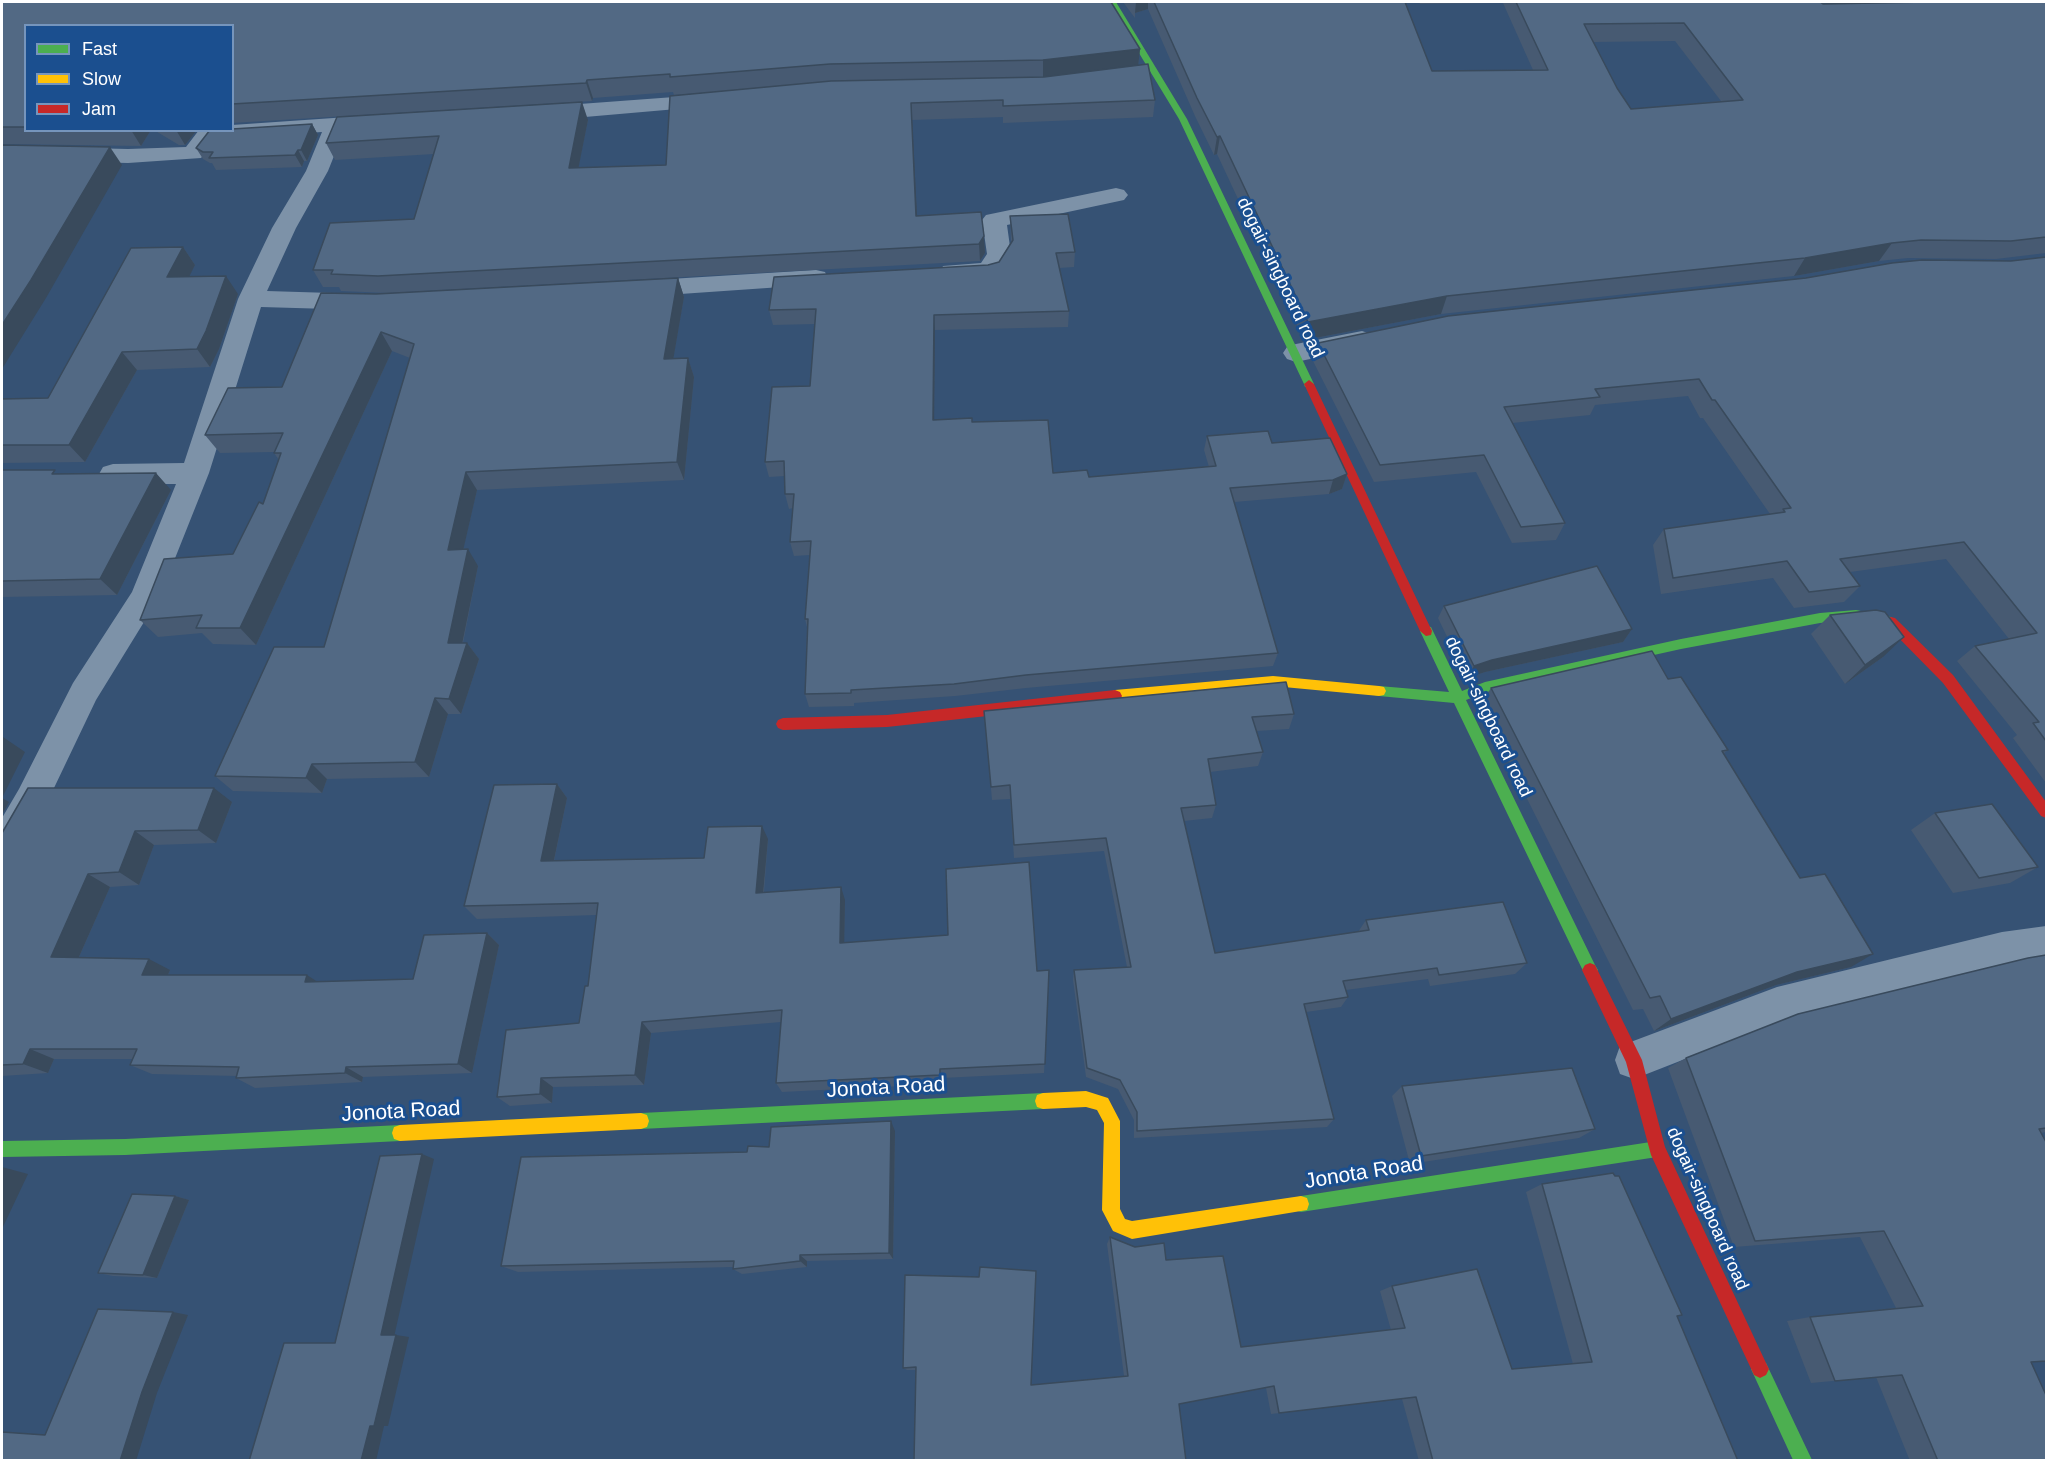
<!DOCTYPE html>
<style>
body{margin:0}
#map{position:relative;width:2048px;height:1462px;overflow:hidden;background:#365274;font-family:Helvetica,sans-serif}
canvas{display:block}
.frame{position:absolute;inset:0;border:3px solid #fff;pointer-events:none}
.legend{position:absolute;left:24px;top:24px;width:210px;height:108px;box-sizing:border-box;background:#1b4f8f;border:2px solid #7695bc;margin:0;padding:8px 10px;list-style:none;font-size:18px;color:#fff}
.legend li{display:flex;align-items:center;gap:12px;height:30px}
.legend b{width:30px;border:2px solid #7695bc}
</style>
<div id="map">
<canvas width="2048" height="1462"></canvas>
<div class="frame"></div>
<ul class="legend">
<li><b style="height:8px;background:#4caf50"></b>Fast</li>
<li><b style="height:8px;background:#ffc107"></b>Slow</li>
<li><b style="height:8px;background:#c62828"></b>Jam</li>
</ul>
</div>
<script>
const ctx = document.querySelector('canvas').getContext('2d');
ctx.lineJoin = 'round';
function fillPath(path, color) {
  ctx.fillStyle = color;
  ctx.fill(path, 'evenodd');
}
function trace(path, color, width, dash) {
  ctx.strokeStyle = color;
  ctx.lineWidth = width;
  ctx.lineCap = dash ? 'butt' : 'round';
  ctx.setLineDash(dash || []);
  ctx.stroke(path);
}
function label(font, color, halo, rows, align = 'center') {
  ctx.font = font + ' Helvetica,sans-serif';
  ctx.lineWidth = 6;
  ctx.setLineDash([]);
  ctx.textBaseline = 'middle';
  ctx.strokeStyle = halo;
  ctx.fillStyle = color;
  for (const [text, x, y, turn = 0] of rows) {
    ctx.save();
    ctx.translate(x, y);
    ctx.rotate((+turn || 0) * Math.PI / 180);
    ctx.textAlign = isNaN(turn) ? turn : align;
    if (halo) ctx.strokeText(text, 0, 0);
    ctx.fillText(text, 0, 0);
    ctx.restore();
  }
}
const street = new Path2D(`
 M715,94L723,95L726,100L723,105L539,121L531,119L528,114L531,109L539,107Z
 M377,115L385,117L388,122L385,127L344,131L328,171L296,228L267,291L364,294L373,296L377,302L373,308L364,310L261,307L209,473L160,596L96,700L43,811L14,860L2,865V818L19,789L73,683L132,592L176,484H113L103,481L99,474L103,467L113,464L184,463L238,299L272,228L306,171L322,132L216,139L201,158L128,163L2,160V146L128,149L186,147L199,130H232V125Z
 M1116,188L1124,190L1128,195L1124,200L1007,225L1011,254L997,276L952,280L943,278L940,272L943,266L981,263L987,254L982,220L986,215Z
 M816,270L825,272L828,278L825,284L637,297L628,295L624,289L628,283L637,281Z
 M1362,331L1371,334L1375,340L1371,346L1296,362L1287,359L1283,353L1287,347L1296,344Z
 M2046,926V960L2002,968L1777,1023L1634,1079L1620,1074L1615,1060L1620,1046L1777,987L2002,932Z`);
const fast = new Path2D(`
 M1108,2H1116L1187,119L1314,384L1313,387H1305L1304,384L1179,119Z
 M1856,610L1891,617L1897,622L1891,627L1856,620L1820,623L1681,649L1487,692L1466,700L1595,965L1598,970L1595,975L1590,977L1585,975L1454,703L1379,696L1374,695L1372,691L1374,687L1379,686L1449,692L1420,631L1426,626L1431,627L1462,691L1485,682L1681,639L1820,613Z
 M1043,1093L1049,1095L1051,1101L1049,1107L1043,1109L641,1129L635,1127L633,1121L635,1115L641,1113Z
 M400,1125L406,1127L408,1133L406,1139L400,1141L125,1155L2,1157V1141L125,1139Z
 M1657,1141L1663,1143L1665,1149L1663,1155L1657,1157L1301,1212L1295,1210L1293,1204L1295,1198L1301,1196Z
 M1760,1360L1766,1363L1812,1460H1793L1751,1369L1754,1363Z`);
const slow = new Path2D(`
 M1273,676L1379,686L1384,687L1386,691L1384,695L1379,696L1273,686L1115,702L1110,700L1108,696L1110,692L1115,690Z
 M1086,1091L1108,1098L1120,1121V1209L1125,1219L1132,1221L1301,1196L1307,1198L1309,1204L1307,1210L1132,1239L1113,1231L1102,1210L1104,1123L1097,1110L1086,1107L1043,1109L1037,1107L1035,1101L1037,1095L1043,1093Z
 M641,1113L647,1115L649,1121L647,1127L641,1129L400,1141L394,1139L392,1133L394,1127L400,1125Z`);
const jam = new Path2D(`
 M1309,380L1314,384L1432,631L1431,635L1426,636L1420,631L1304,384Z
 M1891,617L1895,618L1953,675L2046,802V818L2041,816L1943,683L1887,626L1885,622L1887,618Z
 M1115,690L1120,692L1122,696L1120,700L1115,702L887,727L783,730L778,728L776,724L778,720L783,718L887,715Z
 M1590,963L1595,965L1642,1060L1665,1147L1766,1363L1769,1369L1766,1375L1760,1378L1754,1375L1651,1155L1626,1062L1582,970L1585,965Z`);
const wall = new Path2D(`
 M2,2L1140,49L1138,65L1155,100L1153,117L1003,123V117L912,120L917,216L981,212L985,253L980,261L387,293L341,291L339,287H323L313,270L414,219L434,154L335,160L326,143L588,120L578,168L666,165L738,90L674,95L673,92L593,98L592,101L232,123V26H26V130H151L141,146L2,144Z
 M1123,2H1405L1432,71L1533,70L1503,3L1420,4L1419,2H1820L1823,4L2046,2V253L1996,259L1908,258L1879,261L1794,276L1441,314L1304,340L1217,154L1214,155L1195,116L1148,9L1135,13V18ZM1675,41L1721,101L1631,109L1617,88L1593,42Z
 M312,124L318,135L307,161H304L302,167L216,170L212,163H210L203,159L196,148Z
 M154,130H197L185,145H179Z
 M1010,216L1075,252L1074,267L1059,268L1069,311L1068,327L935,330L934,420L972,422L1053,473L1089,477L1209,467L1204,450L1207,436L1272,443L1347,474L1342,489L1329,494L1234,502L1278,653L1273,666L1026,688L955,696L854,703V706L809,707L805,694L807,627L805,619L810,555L794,556L790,542L793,508L789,509L785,494V476L769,477L765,462L810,386L815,324L773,325L769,310L988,265L999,262L1011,242Z
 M183,247L195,265L189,276L238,294L219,349L210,367L137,370L85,462L2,463V399L48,398Z
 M2046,257V783L2013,738L2017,735L1957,661L1975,646L2009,639L1946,559L1850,572L1860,586L1844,602L1794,608L1773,578L1661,594L1653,545L1664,529L1770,514L1703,418H1700L1688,396L1595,405L1590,415L1512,423L1565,523L1556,540L1512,543L1476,472L1374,482L1313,361L1318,343Z
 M678,278L684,297L673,359L688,358L694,377L684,480L477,490L463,549L478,566L463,643H467L479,659L461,714H448L429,777L327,779L322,793L233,791L215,776L324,647L410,358L392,351L256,645L213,644L202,633L158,637L140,620L233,554L263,504L279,460L274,453L275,452L220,453L205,435L282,387L376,294Z
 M2,470L59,474L171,490L117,595L2,597Z
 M1444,606L1632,629L1623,642L1485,672L1467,678L1438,618Z
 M1830,615L1883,657L1845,684L1811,634Z
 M1668,679L1728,750L1724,753L1851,967L1776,985L1654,1031L1643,1009L1633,1010L1480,705L1491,688Z
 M984,711L1294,714L1289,729L1256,731L1263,752L1258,766L1210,772L1216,805L1212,818L1184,821L1215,953L1358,932L1366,920L1527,963L1515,974L1430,986L1428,979L1346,990L1348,997L1341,1007L1306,1012L1334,1119L1327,1127L1134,1138V1120L1118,1089L1086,1077L1073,980L1074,970L1127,967L1104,851L1014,858L1010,799L992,800Z
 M557,784L567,798L554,861L704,858L768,839L764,892L845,900L844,942L1037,971L1049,970L1044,1073L942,1078V1084L782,1092L776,1083L781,1022L651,1033L644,1085L553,1087L552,1103L510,1106L497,1097L579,1023L588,986L596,915L477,919L464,906Z
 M232,802L216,843L154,845L139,885L110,887L79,957L170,970L168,975L318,982L413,979L487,933L499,945L472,1073L363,1077L362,1082L255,1088L236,1078L237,1076L152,1074L130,1065L133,1059H54L48,1073L2,1076V833Z
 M1935,813L2038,867L2010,883L1953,893L1911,830Z
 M2046,955V1132L2041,1133L2031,1363L2046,1461H1910L1876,1377L1811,1383L1787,1321L1810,1317L1896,1308L1860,1237L1734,1247L1668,1068L1686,1058Z
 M1402,1086L1595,1129L1579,1138L1410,1164L1392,1096Z
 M895,1131L893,1259L807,1261V1267L742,1274L733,1269V1267L518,1272L501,1266L747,1152L769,1147Z
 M1542,1184L1677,1316L1738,1461H1419L1402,1399L1271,1414L1266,1388L1179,1404L916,1370H907L903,1368L905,1275L1031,1385L1124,1376L1107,1244L1110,1237L1166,1260L1241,1347L1391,1330L1380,1291L1392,1286L1512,1369L1573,1364L1526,1192Z
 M175,1196L189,1200L157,1278L113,1276L98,1273Z`);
const shadedWall = new Path2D(`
 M1136,2H1148V9L1135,13Z
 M1140,49L1138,67L1043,78V60Z
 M587,80L593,98L592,101L586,83Z
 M582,102L588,120L575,185L569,168Z
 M911,103L912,120L918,233L916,216Z
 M312,124L318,135L307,161L301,150Z
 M131,130H151L141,146Z
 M176,130H197L185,145Z
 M1220,136L1217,154L1214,155L1217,137Z
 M110,147L122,165L46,298L2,369V325Z
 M298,150L304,161L302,167L295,155Z
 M984,236L985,253L980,261L979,244Z
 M1892,243L1879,261L1794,276L1805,258Z
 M183,247L195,265L180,295L167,277Z
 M226,276L238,294L219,349L210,367L197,349Z
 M678,278L684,297L670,378L664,359Z
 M1447,296L1441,314L1304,340L1308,322Z
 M934,315L935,330L934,434L933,420Z
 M381,332L392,351L256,645L240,628Z
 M122,352L137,370L85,462L69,445Z
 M688,358L694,377L684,480L677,462Z
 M466,472L477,490L459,568L448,550Z
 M156,473L171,490L117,595L100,579Z
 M1347,474L1342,489L1329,494L1333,480Z
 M468,549L478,566L459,659L448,643Z
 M1632,629L1623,642L1485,672L1467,678L1474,666L1492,660Z
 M1904,637L1883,657L1845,684L1865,665Z
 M467,643L479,659L461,714L449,699Z
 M435,698L448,714L429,777L415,762Z
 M3,737L25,752L2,798L9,802L2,815V740Z
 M312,764L327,779L322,793L306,778Z
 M557,784L567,798L551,874L541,861Z
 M214,788L232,802L216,843L198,830Z
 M762,826L768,839L762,905L756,893Z
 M135,831L154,845L139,885L119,872Z
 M88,874L110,887L74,968L51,957Z
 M841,887L845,900L844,954L840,943Z
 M487,933L499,945L472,1073L458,1064Z
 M1873,954L1851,967L1776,985L1654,1031L1671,1019L1797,972Z
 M149,959L170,970L163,986L142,975Z
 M307,975L324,986L305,982Z
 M642,1022L651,1033L644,1085L635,1075Z
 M30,1049L54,1059L48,1073L23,1064Z
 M346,1067L363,1077L362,1082L345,1073Z
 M541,1078L553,1087L552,1103L540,1094Z
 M891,1121L895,1131L893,1259L889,1253Z
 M422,1154L434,1159L394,1337L381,1335Z
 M2,1167L28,1174L2,1229Z
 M175,1196L189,1200L157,1278L143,1275Z
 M800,1255L807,1261V1267L800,1261Z
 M173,1312L188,1315L157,1393L136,1461H120L142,1392Z
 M396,1335L409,1337L388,1426H374Z
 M370,1426H384L376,1461H361Z`);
const building = new Path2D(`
 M2,2H1111L1140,49L1043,60L830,64L670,77V74L587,80L586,83L232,104V26H26V127H2Z
 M1154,2H1405L1432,71L1548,70L1516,2H1820L1823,4L1928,2H2046V237L2011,241L1921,240L1892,243L1805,258L1447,296L1308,322L1220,136L1217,137L1197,98ZM1684,23L1743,100L1631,109L1617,88L1584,24Z
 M1148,64L1155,100L1003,106V100L911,103L916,216L981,212L984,236L979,244L378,276L331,274L333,270H313L330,223L414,219L439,136L326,143L337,117L582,102L569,168L666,165L670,96L831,81L1044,77Z
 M312,124L301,150H298L295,155L209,158L213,152H203L196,148L210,130H232V129Z
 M2,145L110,147L31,280L2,325Z
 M1068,214L1075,252L1056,253L1069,311L934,315L933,420L972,418V422L1048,420L1053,473L1087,470L1089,477L1216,466L1207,436L1268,431L1272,443L1330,438L1347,474L1333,480L1230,488L1278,653L1026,675L954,684L851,690V693L805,694L808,619H805L811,541L790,542L794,494H785L784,461L765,462L772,387L810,386L816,309L769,310L774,277L988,265L999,262L1013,240L1010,216Z
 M183,247L167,277L226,276L206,331L197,349L122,352L69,445H2V399L48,398L131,248Z
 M2046,257V741L2033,723L2039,722L1975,646L2037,633L1964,542L1840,559L1860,586L1809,592L1787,561L1673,578L1664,529L1785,512L1783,509L1791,508L1715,400H1712L1699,379L1595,389L1600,397L1504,407L1565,523L1521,527L1484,455L1380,465L1318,343L1448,316L1806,278L1892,263L1922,260L2011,261Z
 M678,278L664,359L688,358L677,462L466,472L448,550L468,549L448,643H467L449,699L435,698L415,762L312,764L306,778L215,776L274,647H324L414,344L381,332L240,628H196L202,615L140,620L164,559L233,554L259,502L263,504L281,453H274L283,433L205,435L228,388L282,387L321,293L376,294Z
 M2,470H55L52,474L156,473L100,579L2,581Z
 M1597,566L1632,629L1492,660L1474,666L1444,606Z
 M1876,610L1885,612L1904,637L1865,665L1830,615Z
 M1652,651L1668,679L1681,677L1728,750L1722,751L1800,878L1825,874L1873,954L1797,972L1671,1019L1660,996L1650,998L1491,688Z
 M1286,682L1294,714L1252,717L1263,752L1208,759L1216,805L1181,808L1215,953L1369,930L1366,920L1503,902L1527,963L1439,975L1437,968L1343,981L1348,997L1304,1004L1334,1119L1137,1131V1112L1120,1080L1087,1068L1074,970L1131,967L1106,838L1014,845L1010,785L991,787L984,711Z
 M557,784L541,861L704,858L708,827L762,826L756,893L841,887L840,943L948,935L946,869L1029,862L1037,971L1049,970L1045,1064L940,1069V1075L776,1083L782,1010L642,1022L635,1075L541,1078L540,1094L497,1097L506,1030L579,1023L585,986H588L598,903L464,906L494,785Z
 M28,788H214L198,830L135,831L119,872L88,874L51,957L149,959L142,975H307L305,982L413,979L424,935L487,933L458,1064L346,1067L345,1073L236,1078L239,1067L130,1065L137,1049H30L23,1064L2,1065V833Z
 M1992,804L2038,867L1979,878L1935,813Z
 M2046,955V1128L2039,1129L2046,1142V1361L2031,1362L2046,1395V1461H1938L1902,1375L1835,1381L1810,1317L1923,1306L1884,1231L1755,1241L1686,1058L1798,1014L2028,958Z
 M1572,1068L1595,1129L1421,1156L1402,1086Z
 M891,1121L889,1253L800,1255V1261L733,1269L734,1261L501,1266L521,1157L747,1152L748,1146L769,1147L771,1127Z
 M422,1154L381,1335H396L374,1426H370L361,1461H249L284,1343H335L380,1156Z
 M1613,1173L1615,1176H1619L1682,1315L1677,1316L1738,1461H1433L1416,1397L1279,1413L1274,1386L1179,1404L1186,1461H914L916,1367L903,1368L905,1275L979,1277L980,1267L1036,1271L1031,1385L1128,1376L1110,1237L1135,1247L1164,1243L1166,1260L1223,1256L1241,1347L1405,1328L1392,1286L1477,1269L1512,1369L1592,1362L1542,1184Z
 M132,1194L175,1196L143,1275L98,1273Z
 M98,1309L173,1312L142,1392L120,1461H2V1432L45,1435Z`);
const streetNames = [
 ["dogair-singboard road",1280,278,64],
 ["dogair-singboard road",1488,717,64],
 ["dogair-singboard road",1707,1209,66]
];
const nearStreetnames = [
 ["Jonota Road",886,1088,-3],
 ["Jonota Road",401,1112,-3],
 ["Jonota Road",1364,1173,-9]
];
fillPath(street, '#7d92a8');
fillPath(fast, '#4caf50');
fillPath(slow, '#ffc107');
fillPath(jam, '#c62828');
fillPath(wall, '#475a72');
fillPath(shadedWall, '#394a5c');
fillPath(building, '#526984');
trace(building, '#394a5c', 1.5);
label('18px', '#fff', '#1b4f8f', streetNames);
label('21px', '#fff', '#1b4f8f', nearStreetnames);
</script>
